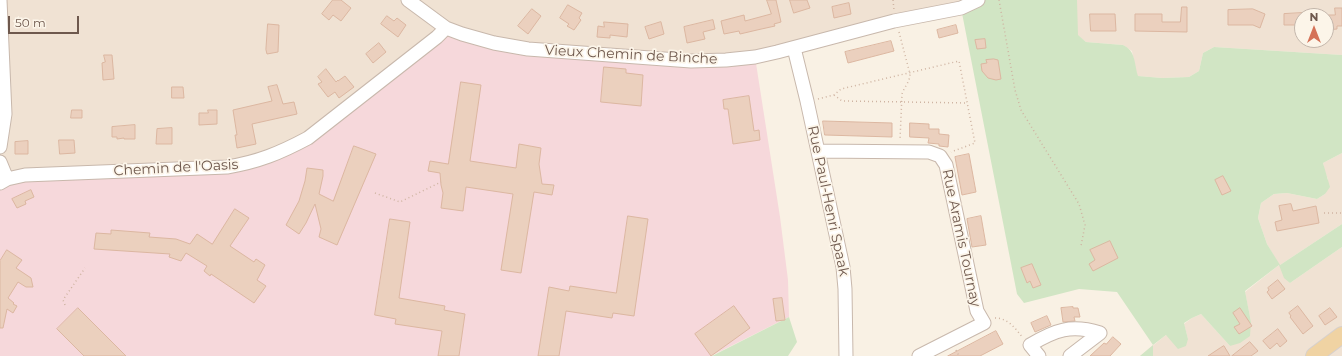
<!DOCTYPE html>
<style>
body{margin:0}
#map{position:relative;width:1342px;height:356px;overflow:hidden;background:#f9f1e4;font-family:Montserrat,sans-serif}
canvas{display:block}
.north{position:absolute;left:1294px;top:8px;width:40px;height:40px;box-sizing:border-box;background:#fcf5e9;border:1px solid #c3b6ab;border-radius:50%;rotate:0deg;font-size:11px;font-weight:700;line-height:16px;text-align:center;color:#6e584d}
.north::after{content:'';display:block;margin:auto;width:14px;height:18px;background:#d57257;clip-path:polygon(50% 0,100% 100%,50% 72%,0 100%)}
.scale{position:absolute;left:8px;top:16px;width:71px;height:18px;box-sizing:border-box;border:2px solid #6e584d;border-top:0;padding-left:5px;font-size:12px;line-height:14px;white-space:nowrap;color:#6e584d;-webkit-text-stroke:3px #fcf5e9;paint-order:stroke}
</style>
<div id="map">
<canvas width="1342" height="356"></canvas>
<div class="north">N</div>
<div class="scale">50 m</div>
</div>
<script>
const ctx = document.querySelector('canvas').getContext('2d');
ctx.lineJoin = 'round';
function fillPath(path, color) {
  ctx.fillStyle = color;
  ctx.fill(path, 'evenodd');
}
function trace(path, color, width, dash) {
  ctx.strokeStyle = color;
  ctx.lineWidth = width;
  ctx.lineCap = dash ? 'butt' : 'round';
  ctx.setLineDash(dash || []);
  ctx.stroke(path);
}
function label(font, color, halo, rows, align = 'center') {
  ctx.font = font + ' Montserrat,sans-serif';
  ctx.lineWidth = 3.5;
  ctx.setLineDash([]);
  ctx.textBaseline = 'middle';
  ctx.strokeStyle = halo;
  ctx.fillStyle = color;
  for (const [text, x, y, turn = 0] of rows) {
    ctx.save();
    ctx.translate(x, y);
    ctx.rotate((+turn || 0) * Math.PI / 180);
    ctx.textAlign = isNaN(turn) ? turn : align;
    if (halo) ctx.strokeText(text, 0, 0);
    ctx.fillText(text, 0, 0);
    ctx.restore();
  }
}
const residential = new Path2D(`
 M0,0H978L777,52L349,106L263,159L0,183Z
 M1077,0H1342V55L1214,47L1203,53L1199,71L1189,77L1162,78L1137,76L1132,51L1123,45L1086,42L1077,35ZM1302,16H1326V40H1302Z
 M1342,153V224L1280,265L1290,283L1342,247V356H1140L1166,335L1188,339L1184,324L1192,318L1201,314L1230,346L1251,322L1245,292L1279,265L1267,244L1258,218L1261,203L1274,194L1287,193L1317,199L1325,194L1328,179L1324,170L1323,163Z`);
const medical = new Path2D(`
 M446,28L528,49L755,57L780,217L788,280L789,317L711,356H0V183L197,169L286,150Z`);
const green = new Path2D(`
 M978,0H1077L1078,35L1086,42L1123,45C1136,51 1134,63 1138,76L1162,78L1189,77L1199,71L1203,53L1214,47L1342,55V153L1323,163L1330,187L1325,194L1317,199L1287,193L1274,194L1261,203L1258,218L1267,244L1280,265L1342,224V247L1290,283L1284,278L1279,265L1245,291L1251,322L1250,336L1240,343L1230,346L1201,314L1192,318L1184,323L1188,339L1186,346L1178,349L1166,335L1153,345V356H1140L1153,345L1117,292L1079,289L1024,303L1017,294L961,8Z
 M789,317L797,342L788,356H712Z`);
const building = new Path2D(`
 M333,0H341L351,8L341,21L333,15L329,20L322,14Z
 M767,0H776L781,22L774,24L775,26L757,30L740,34L739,31L724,34L721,21L744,15L745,21L771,14Z
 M790,0H807L810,8L794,13Z
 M849,3L851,14L834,18L832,7Z
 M568,5L582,13L579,18L581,20L574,30L567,26L569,24L560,18Z
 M1182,7H1187V32L1135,31V14H1162V22H1180Z
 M1335,8H1342V26H1337V29L1326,30V15H1335Z
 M532,9L541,16L528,34L518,26Z
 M1253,9L1265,14L1260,28L1253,25H1228V10Z
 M1302,13V25H1284V14Z
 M1090,14H1115L1116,31H1091Z
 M387,16L394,21L397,18L406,25L398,37L381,24Z
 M713,20L715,29L703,32L705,39L687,43L684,27Z
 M604,22L628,24L627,37L610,35V38L597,37L598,26L604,27Z
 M661,22L664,34L649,39L645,27Z
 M268,24L279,25L278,52L267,54L266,50Z
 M956,25L958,33L939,38L937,30Z
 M985,39L986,48L977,49L975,40Z
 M891,41L894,51L848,63L845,52Z
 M379,43L386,52L373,63L366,54Z
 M104,55H112L114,79L103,80L102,63L105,62Z
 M994,59L998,60L1001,79L996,80L988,78L982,71L981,64L987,63L986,60Z
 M604,67L626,69V73L643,75L641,106L601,102Z
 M326,69L336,82L338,80V81L345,76L354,87L339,98L335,92L328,97L318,84L322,82L318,77Z
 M461,82L481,85L470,161L516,168L519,144L541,148L539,164L542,184L554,185L552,195L534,192L521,273L501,270L513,194L466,187L463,211L441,208L443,193L441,185L440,173L428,171L430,161L448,164Z
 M277,85L283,104L294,102L297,114L252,124L256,144L237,148L235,135H237L233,110L272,101L268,87Z
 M172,87H183L184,98H172Z
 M749,96L754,131L759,130L760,140L733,144L728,109H724L723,100Z
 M72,110H82V118H71Z
 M208,110H217V124L199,125V113H208Z
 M823,121L892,123V137L825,135Z
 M910,123L929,124V129H939V134L949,135L948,147L939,146V144L928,143L929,138L910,137Z
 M135,125V139H124V138L117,139V137H112V127Z
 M172,128V144H156L157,129Z
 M59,140H74L75,153L60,154Z
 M28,141V154H15V142Z
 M354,146L376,154L337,245L319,237L321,229L315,204L306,223L299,234L286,225L299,201L305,181L307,168L323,170V176L319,194L333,201Z
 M969,154L976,192L962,195L955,157Z
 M1223,176L1231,191L1222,195L1215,180Z
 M31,190L34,197L25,201L26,204L17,208L12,199Z
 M1291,204L1293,211L1316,206L1319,223L1277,231L1275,222L1282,220L1279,206Z
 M235,209L249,218L230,246L254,262L256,259L265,265L257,280L266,286L254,303L211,274L210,276L204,271L207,266L186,253L181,261L169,257L170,254L94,249L96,233L111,234V230L150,233L149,237L176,239L190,244L197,234L212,244Z
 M628,216L648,219L634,316L613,313L612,318L566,311L559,356H538L549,287L569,291L570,286L616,293Z
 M981,216L986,245L972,247L967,219Z
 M390,219L410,222L399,298L445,306L444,310L465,314L459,356H438L442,331L395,324L396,319L375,315Z
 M1110,241L1118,258L1093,271L1089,264L1095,260L1090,250Z
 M7,250L22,260L16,268L31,278L33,287H26L18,282L8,298L14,303L13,304L17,306L13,313L7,309L3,328H0V261Z
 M1032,264L1041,285L1033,288L1030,281L1027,283L1021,268Z
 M1278,280L1285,289L1272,299L1267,292L1269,290L1268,288Z
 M782,298L785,320L776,321L773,299Z
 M734,306L750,328L711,356L695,334Z
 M1298,306L1313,326L1303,334L1290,317L1291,316L1289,313Z
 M1073,307V308H1078L1080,317H1074L1075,321L1063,322L1061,308Z
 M78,308L126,356H84L57,329Z
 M1240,308L1252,326L1239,334L1234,327L1240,324L1233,313Z
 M1330,308L1337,317L1325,325L1319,316Z
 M1047,316L1051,325L1035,332L1031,323Z
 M1278,329L1287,341L1280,347L1277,343L1270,349L1263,341Z
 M996,331L1003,344L980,356H948Z
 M1113,337L1121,344L1110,356H1090L1104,343L1106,344Z
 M1250,342L1258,351L1251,356H1232Z
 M1224,346L1230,356H1208L1220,348Z`);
const path = new Path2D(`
 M893,0L894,10
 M999,0L1015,90L1021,110L1079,204L1085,225L1081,246
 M899,32L910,74C910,82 904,87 902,94L900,140
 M834,95L842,101L968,103
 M818,99L834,95L841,89L959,61L975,143L951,152
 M375,193L400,202L441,182
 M1324,213H1342
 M65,305L63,300L85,268
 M995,318C1008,318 1015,328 1023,338
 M956,350L959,356`);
const minor = new Path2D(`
 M408,0L446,28L462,34L494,43L528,49L691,61L726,60L755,57L777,52L894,21L961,8L978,0
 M794,48L807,101L843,267L845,289L846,356
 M0,147L5,114L0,0
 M818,151L929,152L940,156L946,165L977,311L984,323L919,356
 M0,162L7,179
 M0,183L7,179L25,175L227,167C258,162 280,153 308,138L437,37L446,28
 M1039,356L1030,345C1055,330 1071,324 1100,333L1070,356`);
const major = new Path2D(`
 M1314,356L1342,335`);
const streetNames = [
 ["Vieux Chemin de Binche",631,55,3],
 ["Chemin de l'Oasis",176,168,-3],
 ["Rue Paul-Henri Spaak",828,201,78],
 ["Rue Aramis Tournay",961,238,78]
];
fillPath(residential, '#f0e2d3');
fillPath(medical, '#f6d8db');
fillPath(green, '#d1e5c4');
fillPath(building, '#ebd0be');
trace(building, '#dcb7a1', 1);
trace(minor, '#c8b8ac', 15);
trace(major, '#d6d0cd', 18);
trace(path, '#cfb4a2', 1.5, [1, 3]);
trace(minor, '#fff', 13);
trace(major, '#f0d3a3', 16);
label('14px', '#6e584d', '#fcf5e9', streetNames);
</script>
